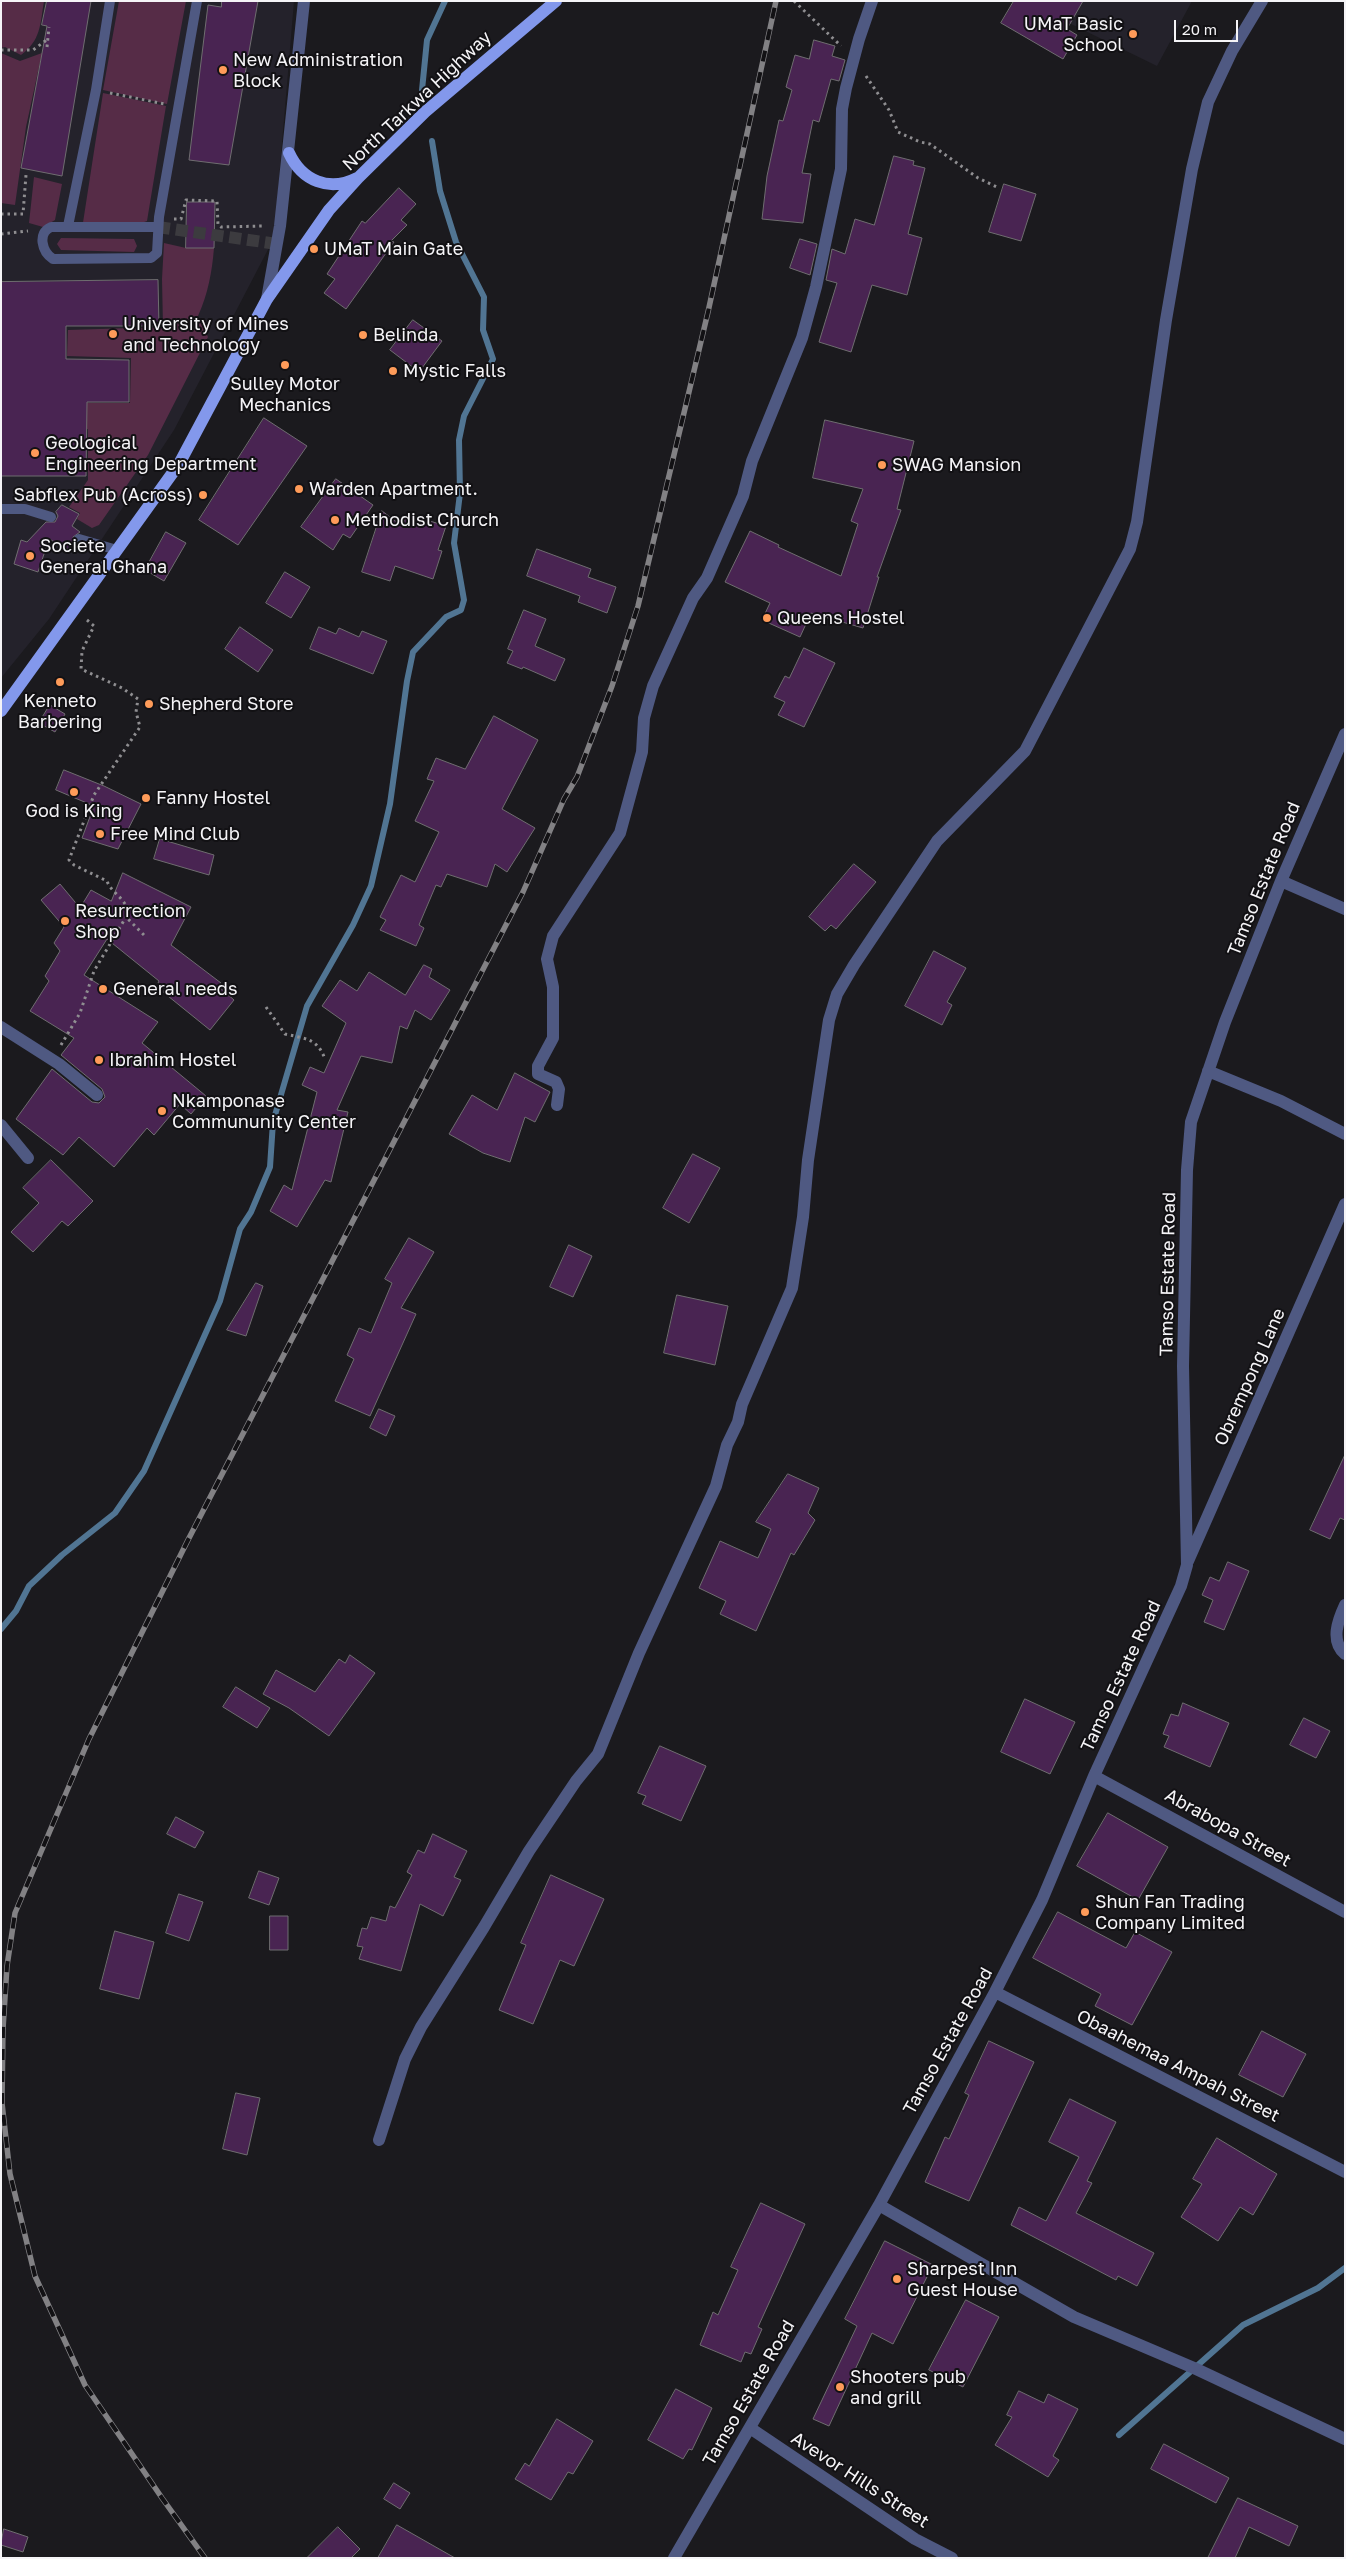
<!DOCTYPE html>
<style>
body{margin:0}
#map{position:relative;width:1346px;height:2559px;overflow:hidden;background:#1b1a1e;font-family:"Golos Text",sans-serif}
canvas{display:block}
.frame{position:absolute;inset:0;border:2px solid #f5f4f7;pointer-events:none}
.scale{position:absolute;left:1174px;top:20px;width:64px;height:22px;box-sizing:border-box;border:2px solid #f5f4f7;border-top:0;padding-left:6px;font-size:15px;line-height:18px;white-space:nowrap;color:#f5f4f7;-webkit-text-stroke:4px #121114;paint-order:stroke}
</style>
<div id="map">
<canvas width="1346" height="2559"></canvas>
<div class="frame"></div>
<div class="scale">20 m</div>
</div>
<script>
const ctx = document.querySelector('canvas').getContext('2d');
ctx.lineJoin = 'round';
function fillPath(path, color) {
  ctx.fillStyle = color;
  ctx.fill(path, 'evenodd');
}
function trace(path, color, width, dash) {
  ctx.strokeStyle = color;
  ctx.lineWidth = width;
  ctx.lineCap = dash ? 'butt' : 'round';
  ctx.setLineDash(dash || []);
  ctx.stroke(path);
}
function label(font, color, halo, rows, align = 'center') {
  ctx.font = font + ' "Golos Text",sans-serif';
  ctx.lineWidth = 4;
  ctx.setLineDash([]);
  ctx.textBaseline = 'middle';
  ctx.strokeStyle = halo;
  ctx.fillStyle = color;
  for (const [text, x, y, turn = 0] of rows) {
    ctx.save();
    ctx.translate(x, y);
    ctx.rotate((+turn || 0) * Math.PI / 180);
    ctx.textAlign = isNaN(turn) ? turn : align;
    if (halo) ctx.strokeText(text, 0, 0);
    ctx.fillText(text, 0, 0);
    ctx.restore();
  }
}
const built = new Path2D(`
 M1,1H294L274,238L174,430L49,619L1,678Z
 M1024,1H1192L1157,66Z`);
const green = new Path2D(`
 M1,1H44C40,25 41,40 21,55L5,47L1,48Z
 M119,1H186L167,104L103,90Z
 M1,53L20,61L42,53L26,127L15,205L1,203Z
 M103,93L166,106L147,221L127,228L82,229Z
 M34,177L62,184L55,220L43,227L29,223Z
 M61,238L134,239L137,246L134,252L61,250L57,244Z
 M164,243L186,248H214C212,272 208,294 198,316L208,337L148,455L99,525L92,528L77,519L80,513L69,507L88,480V429L10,428L11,402L130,403L131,358L67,356L68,330L163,327L162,279Z`);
const stream = new Path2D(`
 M422,90L427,40L445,1
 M1,1629L16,1611L29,1586L62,1555L115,1513L144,1471L220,1301L240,1229L251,1212L270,1167L273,1122L307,1006L353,925L371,886L390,804L407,681L413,652L446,617L461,610L464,600L454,543L460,493L459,440L464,416L493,359L483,330L484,297L456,242L440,191L432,141
 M1119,2435L1243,2325L1318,2288L1345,2268`);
const building = new Path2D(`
 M47,1H91L62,176L21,168L47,26L42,25Z
 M222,1H258L229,165L189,160L208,5L221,7Z
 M1014,1H1083L1067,29L1077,35L1063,59L1001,23Z
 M814,40L835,46L832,56L845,60L839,81L831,79L819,122L813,120L802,173L811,174L803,223L762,219L767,176L779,120L783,121L792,90L786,87L795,55L809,59Z
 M894,156L914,161L913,165L925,168L908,234L922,238L907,295L872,285L851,352L819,342L837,283L826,280L832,249L845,254L855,219L874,225Z
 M1004,184L1036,194L1021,241L989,232Z
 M399,188L416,204L401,220L407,225L391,241L394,242L346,309L324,293L335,279L327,274L362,221L365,223Z
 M187,202H215L214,248H186Z
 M800,239L817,244L810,275L790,268Z
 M158,280L159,326H66V359L129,360V402H87L86,476H1V282Z
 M413,320L442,341L419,372L390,350Z
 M264,418L307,446L238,545L199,520Z
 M825,420L914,441L897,509L901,510L877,577H879L863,628L811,613L800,637L762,620L770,603L725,582L750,531L779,545L778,547L841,576L858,524L851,521L863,489L813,478Z
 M336,479L373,505L350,538L343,534L333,550L301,527Z
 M62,505L79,514L72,526L80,532L73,537L75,544L70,550L49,539L38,572L14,564L21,540L27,542L46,522H55L58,516L56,512Z
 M382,511L402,526L407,514L446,526L438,550L442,551L433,579L395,566L390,581L362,572Z
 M166,532L186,543L164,581L145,570Z
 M537,549L591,569L588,577L616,587L607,613L578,602L580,596L527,576Z
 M285,572L310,587L291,618L266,603Z
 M524,610L546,619L535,646L565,659L555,681L523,667L522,669L507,663L513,651L508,649Z
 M240,627L273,650L258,672L225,649Z
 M319,627L336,634L339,628L359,637L362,631L387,641L373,674L310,649Z
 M804,648L835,663L804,727L778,715L785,702L774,697L785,676L789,678Z
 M50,705L65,714L55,732L39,723Z
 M494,716L538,740L502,809L535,828L507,872L495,864L487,887L447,874L441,887L436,885L419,925L424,928L416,946L380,930L386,920L380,917L401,875L415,882L439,832L415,821L434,781L427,779L436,758L465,769Z
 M64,770L104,786L141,804L118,849L82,838L94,806L56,790Z
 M160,839L214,855L209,875L154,859Z
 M854,864L876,882L836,929L831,925L825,931L809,917Z
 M123,873L191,907L171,945L221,983L218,986L234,1000L210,1030L163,992L165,989L158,983L159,981L107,939L84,975L158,1022L142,1043L206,1096L191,1114L180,1104L154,1135L147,1128L114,1167L79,1137L63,1155L16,1119L52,1069L92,1102L99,1103L105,1097L102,1089L61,1055L74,1038L30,1011L49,981L45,976L60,951L54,943L64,927L41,900L60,884L80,908L91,890L111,901Z
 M934,951L966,968L947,1002L952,1005L942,1025L905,1006Z
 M424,965L432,969L429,977L450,990L431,1020L415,1010L407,1029L400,1026L392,1063L361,1056L337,1110L348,1112L331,1182L325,1180L297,1227L270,1211L284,1185L292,1190L317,1092L302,1085L310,1067L324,1073L346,1023L322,1006L340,980L357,991L369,972L405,995Z
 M515,1073L550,1092L535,1122L525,1117L510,1162L483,1153L449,1134L472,1095L497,1110Z
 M693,1154L720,1168L689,1223L663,1208Z
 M51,1160L93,1201L68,1226L62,1221L33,1252L11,1232L39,1203L23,1188Z
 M409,1238L434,1252L401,1308L416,1314L370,1416L335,1401L354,1359L347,1355L359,1328L371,1333L392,1283L385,1279Z
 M569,1245L592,1256L573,1297L550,1287Z
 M256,1283L263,1286L246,1336L227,1330Z
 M677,1295L728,1306L715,1365L664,1353Z
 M379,1409L395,1416L386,1436L370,1428Z
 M1345,1455V1520L1340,1518L1330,1539L1310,1530Z
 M788,1474L819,1488L808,1513L815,1520L794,1555L791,1553L756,1631L720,1614L726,1601L699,1588L720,1541L758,1558L771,1529L756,1522Z
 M1228,1562L1249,1571L1224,1630L1204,1622L1213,1600L1202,1595L1210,1577L1219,1581Z
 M350,1655L375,1673L329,1736L289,1708L263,1694L276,1670L315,1692L339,1659L345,1663Z
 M236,1687L270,1708L257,1728L223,1707Z
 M1025,1699L1075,1722L1050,1774L1001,1752Z
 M1183,1703L1229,1723L1210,1767L1164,1747L1169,1736L1163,1734L1171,1714L1178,1716Z
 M1304,1718L1330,1731L1316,1758L1290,1745Z
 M660,1746L706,1766L681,1821L642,1804L646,1796L638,1793Z
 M1108,1813L1168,1847L1138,1900L1077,1866Z
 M176,1817L204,1832L195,1848L167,1834Z
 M433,1834L467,1851L454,1877L461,1880L443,1916L420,1904L401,1971L359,1959L363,1947L357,1946L362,1928L367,1929L371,1917L386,1921L390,1906L395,1908L412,1875L407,1872L418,1850L424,1853Z
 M259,1871L279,1878L269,1905L249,1898Z
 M551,1875L604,1899L574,1966L560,1960L533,2024L499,2010L526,1945L521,1943Z
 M179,1894L203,1902L189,1941L166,1933Z
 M1058,1912L1126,1948L1135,1932L1172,1952L1132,2025L1095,2006L1101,1994L1033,1958Z
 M270,1916H288V1950H270Z
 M115,1931L154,1942L139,1999L100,1989Z
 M1262,2031L1306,2054L1283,2097L1239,2075Z
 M989,2041L1034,2062L969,2201L925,2182L945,2137L949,2139L969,2095L965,2093Z
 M236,2093L260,2098L247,2155L223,2149Z
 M1070,2099L1116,2122L1087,2181L1092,2183L1076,2213L1154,2253L1137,2286L1118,2276L1116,2280L1011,2225L1019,2207L1046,2221L1079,2157L1049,2142Z
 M1217,2138L1277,2174L1253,2215L1240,2207L1218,2241L1181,2217L1202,2184L1193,2179Z
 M761,2203L805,2224L758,2327L762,2329L751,2354L745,2352L741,2362L700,2345L713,2312L718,2315L738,2270L731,2267Z
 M885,2241L933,2265L893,2344L872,2333L829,2426L813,2419L857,2326L845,2319Z
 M966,2300L999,2317L963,2387L929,2370Z
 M676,2389L712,2408L692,2450L689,2449L683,2459L648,2440Z
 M1019,2391L1044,2403L1048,2394L1078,2409L1053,2456L1059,2460L1048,2477L995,2445L1012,2417L1007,2415Z
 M557,2419L593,2441L573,2474L568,2472L551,2500L515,2479L525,2463L529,2466Z
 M1164,2444L1229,2478L1216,2503L1151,2469Z
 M394,2483L410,2493L400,2509L384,2499Z
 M1238,2498L1298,2526L1289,2546L1249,2527L1235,2558H1208Z
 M397,2525L455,2558H378Z
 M338,2527L360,2549L351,2558H307Z
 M4,2529L28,2537L23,2552L1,2545Z`);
const minorTunnel = new Path2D(`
 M158,227L277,244`);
const path = new Path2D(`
 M794,1L841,46
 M47,47L49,27
 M1,50H33L48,39
 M866,76L889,110L898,132L920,142L930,144L978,178L999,188
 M110,93L165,104
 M1,214H23L26,175
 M174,219H181L186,200L217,201L218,225L221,227L262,226
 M1,234L28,231
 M87,620L94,626L82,651L81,669L122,688L138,699L136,712L140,727L94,795L69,860L74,865L107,881C112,895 132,901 126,917L145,936
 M266,1007L285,1034C306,1039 317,1038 325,1059
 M61,1045L80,1013L94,971L126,917`);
const service = new Path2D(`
 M68,226L96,90L110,1
 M158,227H51C37,233 42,252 53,259L151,258L157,253L159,217L197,1
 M1,509H25L51,517
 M79,539L117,550`);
const minor = new Path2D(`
 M267,299L280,226L304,1
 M1281,881L1345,909
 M1,1027L59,1064L97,1095
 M1208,1071L1281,1101L1345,1134
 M557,1105L559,1089L556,1082L538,1074V1066L553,1038V987L547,959L553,936L620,833L642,752L644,718L653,686L693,598L707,578L743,496L752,461L802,338L816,287L841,169L842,109L846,88L859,39L872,1
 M1,1125L28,1158
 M1188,1561L1345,1204
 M1345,1605C1338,1620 1330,1641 1345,1654
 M1094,1776L1345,1912
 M995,1992L1345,2172
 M379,2140L405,2059L421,2027L484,1927L529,1851L576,1781L598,1754L639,1653L716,1486L727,1445L738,1422L742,1404L792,1288L803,1217L808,1160L829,1020L837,994L854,965L937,841L1025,751L1130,549L1137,522L1166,320L1192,169L1208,102L1232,51L1262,1
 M879,2205L1074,2317L1194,2368L1345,2439
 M750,2428L915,2539L952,2558
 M674,2558L879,2205L995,1992L1042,1900L1094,1776L1181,1586L1187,1565L1183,1366L1187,1170L1191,1122L1225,1022L1281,881L1345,734`);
const primary = new Path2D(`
 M289,153C302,181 329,192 357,178
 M1,711L179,464L267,299L329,210L358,178L425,112L556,1`);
const rail = new Path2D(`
 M205,2558L162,2498L85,2385L35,2276L10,2174L2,2103L3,2029L7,1966L15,1913L89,1739L188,1540L523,892L564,799L577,777L612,686L638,606L708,312L776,1`);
const markers = [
 [1133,34,5,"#fe9b59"],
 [223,70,5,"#fe9b59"],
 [314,249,5,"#fe9b59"],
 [113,334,5,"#fe9b59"],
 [363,335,5,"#fe9b59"],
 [285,365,5,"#fe9b59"],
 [393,371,5,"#fe9b59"],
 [35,453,5,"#fe9b59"],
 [882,465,5,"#fe9b59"],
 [299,489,5,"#fe9b59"],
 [203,495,5,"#fe9b59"],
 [335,520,5,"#fe9b59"],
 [30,556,5,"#fe9b59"],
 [767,618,5,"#fe9b59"],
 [60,682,5,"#fe9b59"],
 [149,704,5,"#fe9b59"],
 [74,792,5,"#fe9b59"],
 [146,798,5,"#fe9b59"],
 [100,834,5,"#fe9b59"],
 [65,921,5,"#fe9b59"],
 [103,989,5,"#fe9b59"],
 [99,1060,5,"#fe9b59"],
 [162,1111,5,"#fe9b59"],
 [1085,1912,5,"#fe9b59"],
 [897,2279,5,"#fe9b59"],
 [840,2387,5,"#fe9b59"]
];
const poiNames = [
 ["UMaT Basic",1123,24,"right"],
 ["School",1123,45,"right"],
 ["New Administration",233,60],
 ["Block",233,81],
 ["UMaT Main Gate",324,249],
 ["University of Mines",123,324],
 ["and Technology",123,345],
 ["Belinda",373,335],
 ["Mystic Falls",403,371],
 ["Sulley Motor",285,384,"center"],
 ["Mechanics",285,405,"center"],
 ["Geological",45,443],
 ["Engineering Department",45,464],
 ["SWAG Mansion",892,465],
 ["Warden Apartment.",309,489],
 ["Sabflex Pub (Across)",193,495,"right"],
 ["Methodist Church",345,520],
 ["Societe",40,546],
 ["General Ghana",40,567],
 ["Queens Hostel",777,618],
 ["Kenneto",60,701,"center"],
 ["Barbering",60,722,"center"],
 ["Shepherd Store",159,704],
 ["Fanny Hostel",156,798],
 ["God is King",74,811,"center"],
 ["Free Mind Club",110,834],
 ["Resurrection",75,911],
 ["Shop",75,932],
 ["General needs",113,989],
 ["Ibrahim Hostel",109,1060],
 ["Nkamponase",172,1101],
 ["Commununity Center",172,1122],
 ["Shun Fan Trading",1095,1902],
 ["Company Limited",1095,1923],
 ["Sharpest Inn",907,2269],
 ["Guest House",907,2290],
 ["Shooters pub",850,2377],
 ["and grill",850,2398]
];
const streetNames = [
 ["North Tarkwa Highway",417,101,-43],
 ["Tamso Estate Road",1264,879,-68],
 ["Tamso Estate Road",1168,1274,-89],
 ["Obrempong Lane",1250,1377,-66],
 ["Tamso Estate Road",1121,1676,-65],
 ["Abrabopa Street",1228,1828,29],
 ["Tamso Estate Road",948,2041,-61],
 ["Obaahemaa Ampah Street",1178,2066,27],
 ["Tamso Estate Road",749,2393,-60],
 ["Avevor Hills Street",860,2480,33]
];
fillPath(built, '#24222b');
fillPath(green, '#562c47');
trace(stream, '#517593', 6);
fillPath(building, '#492452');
trace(building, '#6f6d70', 1);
trace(minorTunnel, '#3c3b3f', 12, [12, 6]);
trace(path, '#8f8e91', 3, [2.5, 4]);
trace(service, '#4f5982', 10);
trace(minor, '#4f5982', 12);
trace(primary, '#8398ec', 12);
trace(rail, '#828184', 5.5);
trace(rail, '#121114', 4, [11]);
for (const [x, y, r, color] of markers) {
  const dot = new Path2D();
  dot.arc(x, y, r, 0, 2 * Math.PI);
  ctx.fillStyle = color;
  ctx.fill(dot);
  trace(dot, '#121114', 2);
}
label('18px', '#f5f4f7', '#121114', poiNames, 'left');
label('18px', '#f5f4f7', '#121114', streetNames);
</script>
